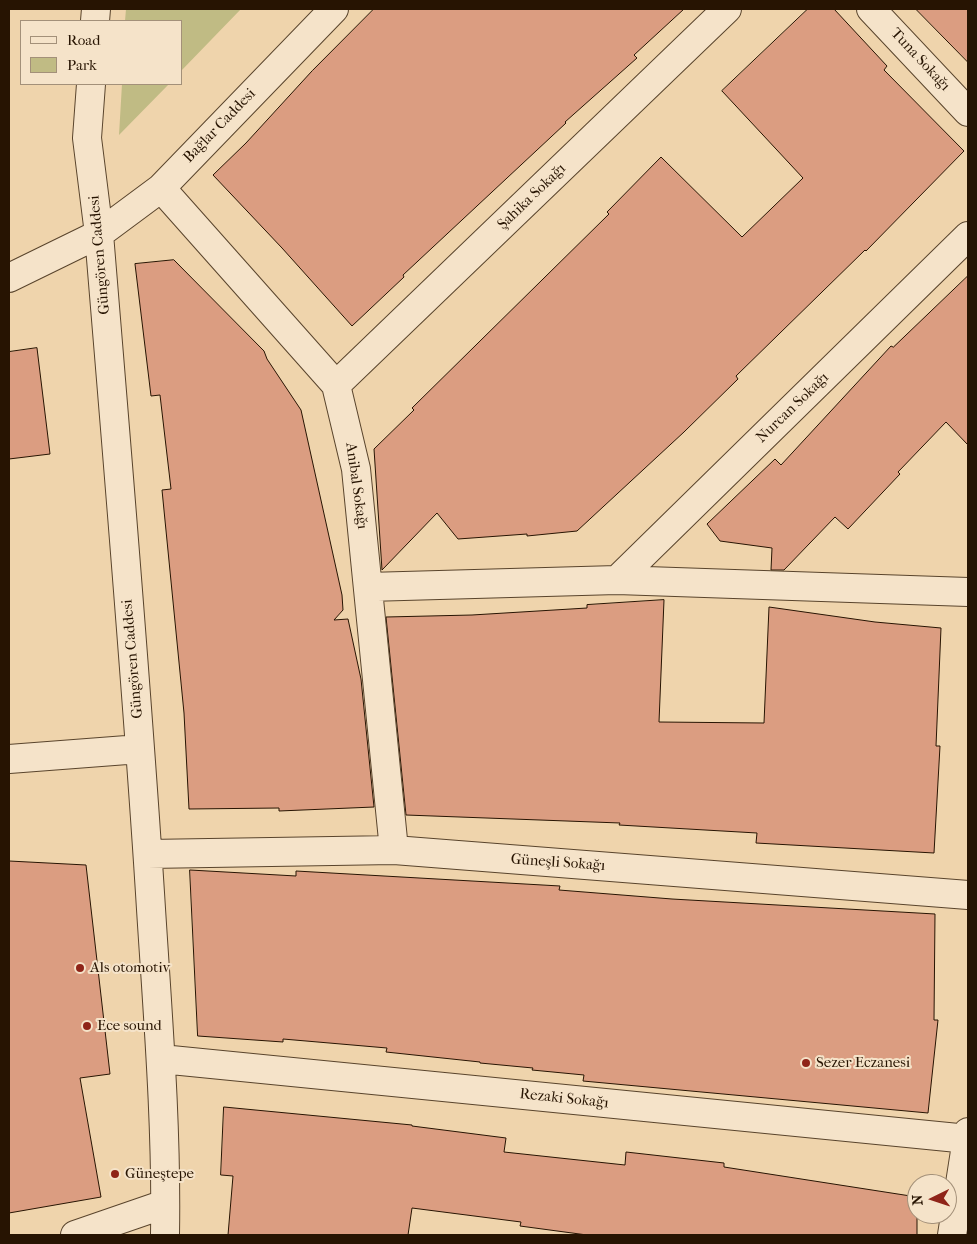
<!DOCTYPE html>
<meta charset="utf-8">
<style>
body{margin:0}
#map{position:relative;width:977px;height:1244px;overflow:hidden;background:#efd4ac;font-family:"IM FELL French Canon",serif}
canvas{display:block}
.frame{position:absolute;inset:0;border:10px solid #271402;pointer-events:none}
.legend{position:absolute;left:20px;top:20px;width:162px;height:65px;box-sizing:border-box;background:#f5e3c9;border:1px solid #a39079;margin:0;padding:6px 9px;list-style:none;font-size:15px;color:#271402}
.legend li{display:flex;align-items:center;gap:10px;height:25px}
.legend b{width:25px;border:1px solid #a39079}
.north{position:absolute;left:907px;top:1174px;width:50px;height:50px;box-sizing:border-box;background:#f5e3c9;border:1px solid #a39079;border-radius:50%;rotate:266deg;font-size:14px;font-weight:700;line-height:20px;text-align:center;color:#271402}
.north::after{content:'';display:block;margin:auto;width:18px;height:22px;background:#8f2418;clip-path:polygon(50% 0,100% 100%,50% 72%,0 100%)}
</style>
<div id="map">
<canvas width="977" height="1244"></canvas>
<div class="frame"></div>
<ul class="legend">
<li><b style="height:6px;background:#f5e3c9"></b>Road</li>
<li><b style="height:14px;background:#c0bb84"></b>Park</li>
</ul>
<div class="north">N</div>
</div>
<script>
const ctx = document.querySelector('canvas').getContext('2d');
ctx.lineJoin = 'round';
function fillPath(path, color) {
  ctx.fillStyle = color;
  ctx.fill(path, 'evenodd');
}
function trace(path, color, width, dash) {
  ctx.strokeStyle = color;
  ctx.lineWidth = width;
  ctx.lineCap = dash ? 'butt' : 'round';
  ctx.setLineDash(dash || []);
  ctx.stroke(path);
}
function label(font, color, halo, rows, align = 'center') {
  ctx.font = font + ' "IM FELL French Canon",serif';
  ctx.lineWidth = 4;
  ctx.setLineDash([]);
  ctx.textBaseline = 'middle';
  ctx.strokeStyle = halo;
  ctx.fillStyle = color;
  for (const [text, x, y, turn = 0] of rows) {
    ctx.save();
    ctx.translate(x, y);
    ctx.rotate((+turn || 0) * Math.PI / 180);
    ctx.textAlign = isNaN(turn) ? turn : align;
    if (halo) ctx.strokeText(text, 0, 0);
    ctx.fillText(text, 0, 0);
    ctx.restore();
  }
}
const green = new Path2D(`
 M126,9H241L181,71V21H125Z
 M122,84H169L119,135Z`);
const building = new Path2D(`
 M374,9H684L634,55L637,58L565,122L566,123L403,275L404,277L352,326L282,248L213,175L246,143L312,71Z
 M808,9H834L887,66L884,70L964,151L866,251L865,250L736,376L738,379L684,432L577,531L527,536V534L458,539L437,513L382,570L374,449L414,410L412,408L609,214L607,212L661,157L742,237L803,178L722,91Z
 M916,9H968V62Z
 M174,260L264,351L267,359L301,410L342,595L343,610L334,620L348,619L361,679L374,807L279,811V808L189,809L184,713L162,490L171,489L160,395L151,396L135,264Z
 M968,276V445L946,422L898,472L900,474L848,529L835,517L784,570H771L772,548L720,541L707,524L775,459L781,465L891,346L893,347Z
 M37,348L50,454L9,459V352Z
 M664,600L659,722L764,723L769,607L875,622L941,628L936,746H940L934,853L756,843L757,833L619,825L620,823L406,815L386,617L472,615L587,608V605Z
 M9,861L86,865L110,1074L80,1078L101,1197L9,1213Z
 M190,870L296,876V871L560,886L559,890L672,899L935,914L934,1020H938L928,1113L583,1081L584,1075L532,1070L533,1068L480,1063V1062L386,1052L387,1048L283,1039V1042L198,1036Z
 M224,1107L412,1125V1126L506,1138L504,1152L625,1165L626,1152L724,1163V1167L917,1197V1235H587L520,1226L521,1222L412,1208L408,1235H228L233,1176L221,1175Z`);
const minor = new Path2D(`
 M871,9L968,112
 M95,21L96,9
 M91,84L87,138L99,234C117,454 136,673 150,893C157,1007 167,1121 165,1235
 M161,188L336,385L356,469L394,850
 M9,278L99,234L161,188L334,9
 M336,385L727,9
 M617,580L968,236
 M368,587L617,580L968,592
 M9,759L140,749
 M148,854L394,850L968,895
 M161,1059L968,1139
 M75,1235L165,1204
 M952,1235L968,1132`);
const markers = [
 [80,968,5,"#8f2418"],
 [87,1026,5,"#8f2418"],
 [806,1063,5,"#8f2418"],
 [115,1174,5,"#8f2418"]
];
const streetNames = [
 ["Tuna Sokağı",920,60,47],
 ["Bağlar Caddesi",220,126,-46],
 ["Şahika Sokağı",532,197,-44],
 ["Güngören Caddesi",100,255,-95],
 ["Nurcan Sokağı",793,408,-44],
 ["Anibal Sokağı",356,486,82],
 ["Güngören Caddesi",133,659,-95],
 ["Güneşli Sokağı",558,863,4],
 ["Rezaki Sokağı",564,1099,6]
];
const poiNames = [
 ["Als otomotiv",90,968],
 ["Ece sound",97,1026],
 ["Sezer Eczanesi",816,1063],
 ["Güneştepe",125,1174]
];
fillPath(green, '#c0bb84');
fillPath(building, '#db9d81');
trace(building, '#271402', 1);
trace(minor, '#59442c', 30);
trace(minor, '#f5e3c9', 28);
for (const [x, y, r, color] of markers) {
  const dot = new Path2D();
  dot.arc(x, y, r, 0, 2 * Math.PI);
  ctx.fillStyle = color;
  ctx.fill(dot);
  trace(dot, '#f5e3c9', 2);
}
label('15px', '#271402', '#f5e3c9', streetNames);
label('15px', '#271402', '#f5e3c9', poiNames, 'left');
</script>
